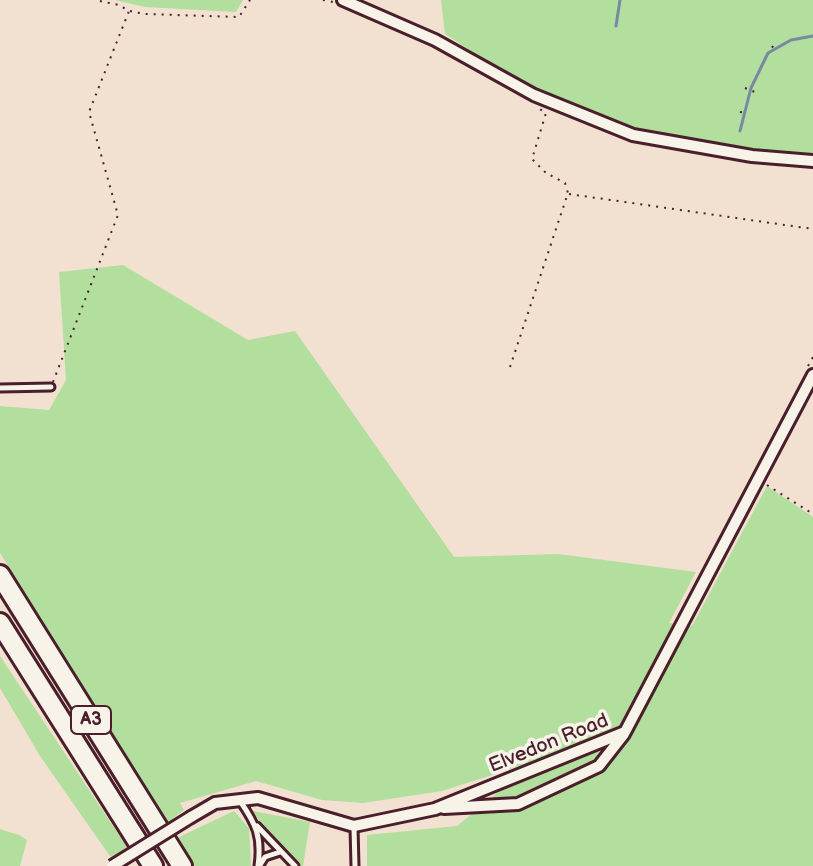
<!DOCTYPE html>
<style>
body{margin:0}
canvas{display:block;background:#f2e0d1}
</style>
<canvas width="813" height="866"></canvas>
<script>
const ctx = document.querySelector('canvas').getContext('2d');
ctx.lineJoin = 'round';
function fillPath(path, color) {
  ctx.fillStyle = color;
  ctx.fill(path, 'evenodd');
}
function trace(path, color, width, dash) {
  ctx.strokeStyle = color;
  ctx.lineWidth = width;
  ctx.lineCap = dash ? 'butt' : 'round';
  ctx.setLineDash(dash || []);
  ctx.stroke(path);
}
function label(font, color, halo, rows, align = 'center') {
  ctx.font = font + ' "Balsamiq Sans",sans-serif';
  ctx.lineWidth = 7;
  ctx.setLineDash([]);
  ctx.textBaseline = 'middle';
  ctx.strokeStyle = halo;
  ctx.fillStyle = color;
  for (const [text, x, y, turn = 0] of rows) {
    ctx.save();
    ctx.translate(x, y);
    ctx.rotate((+turn || 0) * Math.PI / 180);
    ctx.textAlign = isNaN(turn) ? turn : align;
    if (halo) ctx.strokeText(text, 0, 0);
    ctx.fillText(text, 0, 0);
    ctx.restore();
  }
}
const green = new Path2D(`
 M115,0H243L236,12L145,7Z
 M441,0H813V155C719,148 625,134 539,94C506,78 476,53 445,34Z
 M123,265L248,340L295,331L454,557L558,554L696,572L669,623L692,626L767,486L813,517V866H367V835L457,826L536,761L442,791L363,803L322,800L256,781L180,803L184,810L168,822L0,553V406L49,410L66,380L59,272Z
 M0,656L127,847L112,859L40,756L0,688Z
 M234,811L249,828L251,866H195L177,838Z
 M253,811L310,822L303,866H300L262,825Z
 M0,829L19,835L27,840L20,866H0Z`);
const stream = new Path2D(`
 M616,26L620,0
 M740,131L751,88L768,53L791,40L813,36`);
const path = new Path2D(`
 M323,0L333,2
 M130,11L144,14L239,17L250,0
 M772,46L776,52
 M745,88L755,92
 M740,112L747,113
 M569,194L813,229
 M808,366L813,357
 M510,367L568,193L565,183L546,173L532,159L546,113L538,108
 M53,382L118,215L89,112L129,11L119,5L95,0
 M767,485L813,514`);
const lane = new Path2D(`
 M0,388L51,387
 M240,801C256,824 262,837 258,866
 M257,826L295,866
 M354,827L355,866
 M260,865L265,857L280,852`);
const street = new Path2D(`
 M343,0L435,40L534,95L633,135L752,156L813,161
 M444,808L518,804L599,766L624,734
 M191,817L215,803L258,798L354,826L435,809L625,732L813,375`);
const highway = new Path2D(`
 M0,575L182,866
 M0,623L153,866`);
const streetBridge = new Path2D(`
 M112,866L191,817`);
const shields = [
 [91,720,40]
];
const shieldNames = [
 ["A3",91,720]
];
const streetNames = [
 ["Elvedon Road",549,744,-22]
];
fillPath(green, '#b2df9d');
trace(stream, '#7889a4', 3);
trace(lane, '#4a1f2b', 11);
trace(street, '#4a1f2b', 16);
trace(highway, '#4a1f2b', 24);
trace(path, '#4a1f2b', 2, [2, 6]);
trace(lane, '#f7f3e8', 5);
trace(street, '#f7f3e8', 10);
trace(highway, '#f7f3e8', 18);
trace(streetBridge, '#4a1f2b', 16, []);
trace(streetBridge, '#f7f3e8', 10);
for (const [x, y, w] of shields) {
  const box = new Path2D();
  box.roundRect(x - w / 2, y - 14, w, 28, 6);
  ctx.fillStyle = '#f7f3e8';
  ctx.fill(box);
  trace(box, '#4a1f2b', 2);
}
label('bold 18px', '#4a1f2b', null, shieldNames);
label('20px', '#4a1f2b', '#f7f3e8', streetNames);
</script>
